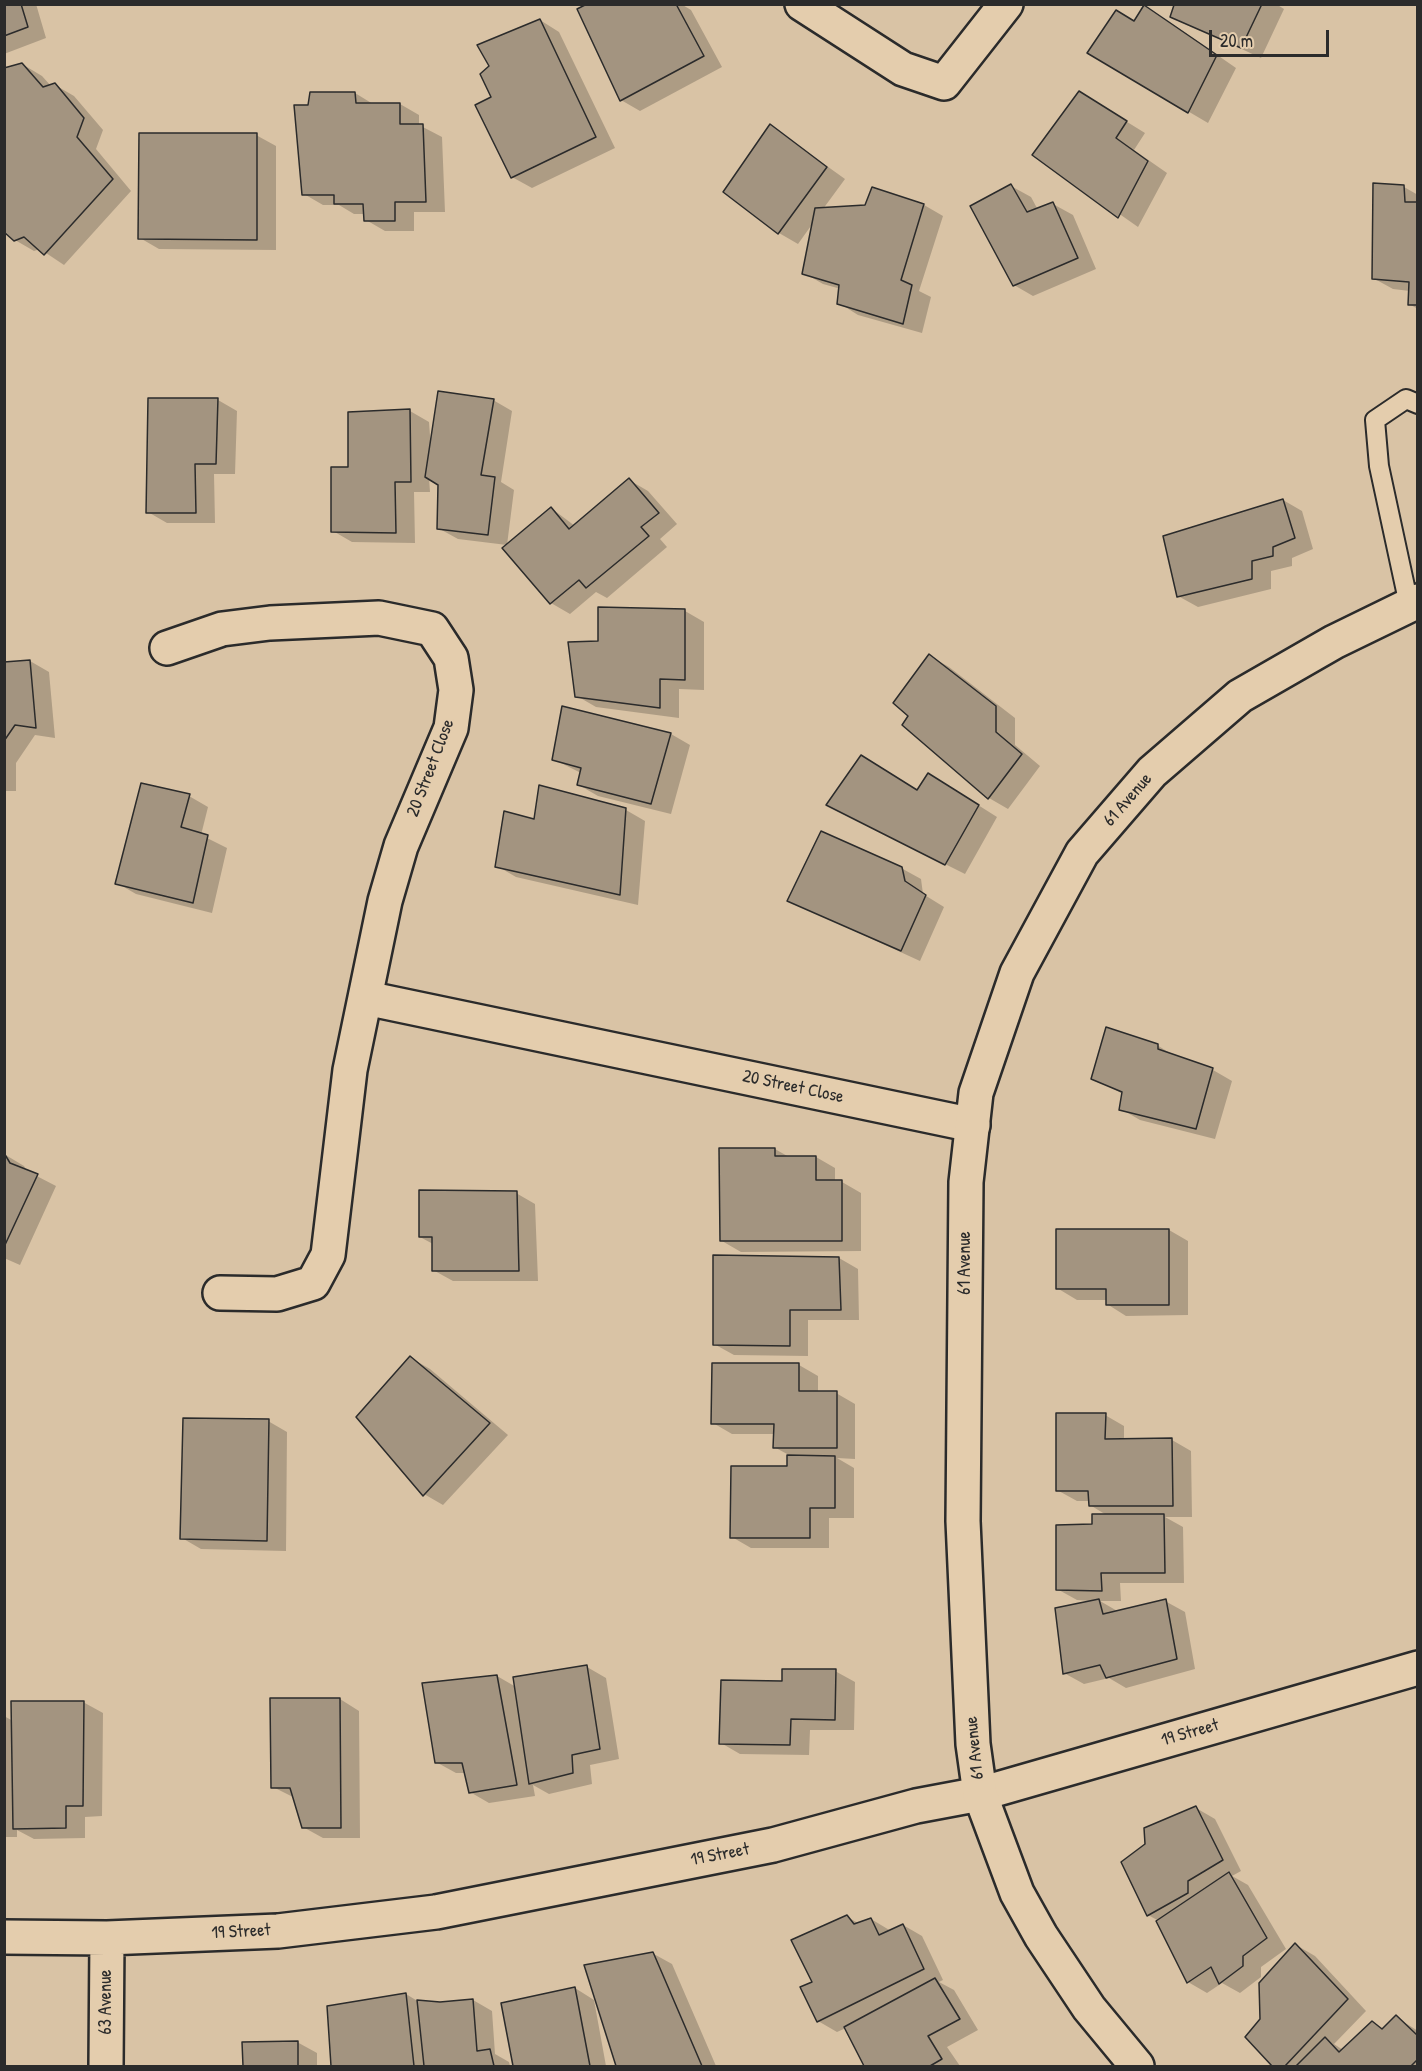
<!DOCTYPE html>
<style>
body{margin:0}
#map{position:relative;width:1422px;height:2071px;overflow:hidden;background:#d9c3a5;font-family:"Patrick Hand",sans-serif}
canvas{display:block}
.frame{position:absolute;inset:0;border:6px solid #2b2b2b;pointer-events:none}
.scale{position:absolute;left:1209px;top:30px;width:120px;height:27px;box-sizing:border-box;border:3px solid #2b2b2b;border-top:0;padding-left:8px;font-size:18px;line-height:21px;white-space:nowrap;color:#2b2b2b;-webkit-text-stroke:4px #e4cdad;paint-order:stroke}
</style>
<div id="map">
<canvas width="1422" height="2071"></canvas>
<div class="frame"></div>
<div class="scale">20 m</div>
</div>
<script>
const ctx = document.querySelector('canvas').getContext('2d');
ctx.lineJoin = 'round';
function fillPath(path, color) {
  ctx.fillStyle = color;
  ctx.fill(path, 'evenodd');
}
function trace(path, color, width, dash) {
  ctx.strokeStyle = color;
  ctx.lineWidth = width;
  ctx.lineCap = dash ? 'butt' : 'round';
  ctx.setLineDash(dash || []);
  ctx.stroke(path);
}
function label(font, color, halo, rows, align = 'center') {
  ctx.font = font + ' "Patrick Hand",sans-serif';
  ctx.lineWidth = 4.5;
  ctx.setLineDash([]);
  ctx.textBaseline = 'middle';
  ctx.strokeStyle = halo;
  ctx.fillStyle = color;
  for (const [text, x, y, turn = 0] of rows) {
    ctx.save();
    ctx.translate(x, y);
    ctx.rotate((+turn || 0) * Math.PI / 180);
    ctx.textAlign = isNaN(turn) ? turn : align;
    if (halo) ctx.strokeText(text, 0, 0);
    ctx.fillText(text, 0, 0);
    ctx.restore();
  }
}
const shadow = new Path2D(`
 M4,4H36L46,38L4,54Z
 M590,4H681L691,10L722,67L640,111L621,100Z
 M1171,4H1276L1284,9L1261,58L1171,16L1175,7Z
 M1164,18L1236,68L1208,123L1089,53L1134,23Z
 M540,20L559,32L615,148L532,188L512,177L493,97Z
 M22,64L42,76L51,86L55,85L74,96L103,130L96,149L131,191L64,265L40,249L34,251L15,240Z
 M355,93L373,104H400L419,115V125L442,137L445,212H414V231H385L366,220L365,214H354L339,205H323L304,194L309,106Z
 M1098,104L1145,133L1134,150L1167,173L1138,227L1034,154Z
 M771,126L845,179L823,209L866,207L873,189L924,205L943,216L919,291L931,297L922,333L858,315L839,303L841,289L823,284L804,273L813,223L798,244L779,233L725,192Z
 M256,135L276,146V250L159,249L140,238Z
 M1011,186L1031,197L1038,210L1053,204L1073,215L1096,269L1033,296L1014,285Z
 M1404,187L1418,195V309L1409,304L1410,291L1393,289L1373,278Z
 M218,400L237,411L235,474H214L215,523H167L148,512Z
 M493,400L512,411L501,482L514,490L507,545L458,539L438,528L440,484L429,478L430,492H414L415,543L352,542L333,531L350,469L410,411L429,422L431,449Z
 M629,480L648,491L677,524L660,539L667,547L607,598L596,592L570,614L551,603V508L575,526Z
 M1283,500L1302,511L1313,549L1292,558V566L1271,571V589L1198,607L1178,596Z
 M685,611L704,622V690L679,689V718L596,707L577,696L600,643Z
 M930,656L949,667L1015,718V745L1040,766L1008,809L989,798L904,725L911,715Z
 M30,661L49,672L55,738L35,735L16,763V791H4V663Z
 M564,708L671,734L690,745L671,814L598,796L579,785L581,773L553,759Z
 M948,786L997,817L965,874L847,815L918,791Z
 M189,796L208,807L201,835L227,848L212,913L136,894L117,883Z
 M626,810L645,821L638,905L516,877L497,866Z
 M901,868L921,879L923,894L944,907L920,961L789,901Z
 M1157,1045L1176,1057L1213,1070L1232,1081L1215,1139L1140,1120L1121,1109L1123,1094L1092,1078Z
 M775,1149L789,1157H816L835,1168V1182H842L861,1193V1251L741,1252L722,1241Z
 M4,1154L24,1166L27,1171L56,1186L20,1265L4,1258Z
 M516,1193L535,1204L538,1281H453L433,1270V1244L420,1237Z
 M1169,1230L1188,1241V1315L1126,1316L1107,1304V1300H1077L1057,1288Z
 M839,1258L858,1269L859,1320H808V1356L734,1355L714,1344Z
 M411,1358L430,1369L508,1435L443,1505L424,1494Z
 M799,1365L818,1376V1393H836L855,1404V1459L837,1458L854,1468V1518H829V1548H751L732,1537L789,1467V1455L774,1447L775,1434H732L713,1423Z
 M1105,1415L1124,1426V1440H1172L1191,1451L1192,1517H1165L1183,1527L1184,1583H1120L1121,1601H1100L1119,1612L1165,1601L1185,1612L1195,1669L1126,1688L1109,1678L1084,1684L1064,1673L1092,1601L1077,1600L1057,1589L1093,1526L1108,1516L1090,1505V1501H1077L1057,1490Z
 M268,1421L287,1432L286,1551L201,1549L182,1538Z
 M587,1667L606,1678L619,1759L590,1765L592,1784L549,1794L533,1785L535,1796L489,1803L470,1792L466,1773H456L436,1762L497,1676L516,1687Z
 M835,1671L855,1682L854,1730H810L809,1755L740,1754L721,1743L784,1682Z
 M340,1699L359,1711L360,1838H323L303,1827L295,1798L273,1787Z
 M83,1702L103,1713L102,1816L85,1817V1838L34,1839L17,1830V1837H4V1716L13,1721Z
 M1196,1808L1215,1819L1241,1871L1232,1876L1248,1885L1286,1949L1261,1967V1977L1240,1993L1222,1983L1207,1993L1188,1982L1159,1921L1148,1915Z
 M847,1917L860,1924L871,1919L891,1931L903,1925L922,1936L943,1980L939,1982L954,1990L978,2030L947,2047L960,2066H866L846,2028L837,2032L818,2021L814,1983Z
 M1296,1945L1315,1956L1366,2011L1334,2044L1343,2050L1372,2023L1384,2029L1396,2017L1418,2031V2066H1274L1247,2037L1262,2020Z
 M652,1953L672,1964L716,2066H618L586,1966Z
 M575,1988L594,2000L606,2066H514L502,2004Z
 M406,1994L419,2002L440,2004L473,2000L492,2011L495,2054L509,2062L510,2066H332L328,2007Z
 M297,2042L317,2053V2066H244V2044Z`);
const building = new Path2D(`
 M4,4H21L28,27L4,36Z
 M587,4H676L704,56L620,101L577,9Z
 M1172,4H1262L1241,48L1170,17L1174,5Z
 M1144,5L1217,55L1188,113L1087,53L1116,10L1134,21Z
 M540,19L596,137L511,178L475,105L491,97L480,74L489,66L477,45Z
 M22,63L43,87L55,83L84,118L77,137L113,179L44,255L24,237L14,241L4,232V68Z
 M1079,91L1127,121L1116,138L1148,161L1118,218L1032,155Z
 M310,92H355L356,103H400V124H423L426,202H395V221H364L363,204H334V195H302L294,105H308Z
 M770,124L827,167L778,234L723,192Z
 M139,133H257V240L138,239Z
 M1373,183L1404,185L1405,202H1418V305H1408L1409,282L1372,279Z
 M1011,184L1027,212L1053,202L1078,258L1013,286L970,206Z
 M872,187L924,204L901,280L912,285L903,324L837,304L839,285L802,274L815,208L865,205Z
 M438,391L494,399L481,475L495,477L488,535L437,529L438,485L425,477Z
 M148,398H218L216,464H195L196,513H146Z
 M410,409L411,482H395L396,533L331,532V467H348V412Z
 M629,478L659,513L641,527L649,536L586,588L579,580L550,604L502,548L551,507L569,529Z
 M1283,499L1295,538L1273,547V556L1252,561V579L1177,597L1163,536Z
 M598,607L685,609V680L660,679V708L575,697L568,642L598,641Z
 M929,654L996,706V732L1022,754L988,799L902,725L908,716L893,703Z
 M30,660L36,728L15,725L4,741V662Z
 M562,706L671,733L651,804L577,785L581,768L552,760Z
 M861,755L917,790L928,773L979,805L945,865L826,805Z
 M141,783L190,794L181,827L208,835L193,903L115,884Z
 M539,785L626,808L620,895L495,867L504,811L534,819Z
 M821,831L902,867L905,881L926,895L901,951L787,901Z
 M1106,1027L1158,1044V1049L1213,1068L1196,1129L1119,1110L1122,1092L1091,1079Z
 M719,1148H775V1156H816V1180H842V1241H720Z
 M4,1153L10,1163L38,1174L4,1247Z
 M419,1190L517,1191L519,1271H432V1237H419Z
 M1056,1229H1169V1305H1106V1289H1056Z
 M713,1255L839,1257L841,1310H790V1346L713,1345Z
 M410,1356L490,1423L423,1496L356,1417Z
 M712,1363H799V1391H837V1448H773L774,1424H711Z
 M1056,1413H1106L1105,1439L1172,1438L1173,1506H1089L1088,1491H1056Z
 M183,1418L269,1419L267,1541L180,1539Z
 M787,1455L835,1456V1508H810V1538H730L731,1466H787Z
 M1092,1514H1164L1165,1573H1101L1102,1591L1056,1590V1525L1092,1524Z
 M1099,1599L1103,1614L1166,1599L1177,1659L1106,1678L1100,1665L1063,1674L1055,1608Z
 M587,1665L600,1749L572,1755L573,1773L529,1784L513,1677Z
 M782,1669H836L835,1720L791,1719L790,1745L719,1744L721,1680L782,1681Z
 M497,1675L517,1785L469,1793L462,1763H435L422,1683Z
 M270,1698H340L341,1828H302L290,1788H271Z
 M11,1701H84L83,1806H66V1828L13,1829Z
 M1196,1806L1223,1860L1188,1881V1893L1147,1916L1121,1862L1145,1844L1144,1828Z
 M1229,1872L1267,1938L1243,1956V1966L1219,1984L1211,1967L1187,1983L1156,1921Z
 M847,1915L854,1924L871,1918L879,1935L903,1924L924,1969L817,2022L800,1987L812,1982L791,1940Z
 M1295,1943L1348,1999L1285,2066H1272L1245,2037L1260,2019L1259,1983Z
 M653,1952L702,2066H616L584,1965Z
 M935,1978L960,2019L928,2036L942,2059L930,2066H864L844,2027Z
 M575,1987L590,2066H513L501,2003Z
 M406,1993L414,2066H331L327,2006Z
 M473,1999L477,2051L490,2049L494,2066H424L417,2000L440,2002Z
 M1396,2015L1418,2036V2059L1411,2066H1296L1325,2037L1339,2052L1372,2021L1382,2029Z
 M298,2041V2066H243L242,2042Z`);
const lane = new Path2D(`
 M1409,605L1379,466L1375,420L1406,399L1418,404`);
const street = new Path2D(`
 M802,4L903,69L944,83L1006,4
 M167,648L222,629L270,623L379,618L432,629L451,658L456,690L451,728L401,846L385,901L350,1070L328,1255L313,1283L277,1294L220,1293
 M366,998L973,1125
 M4,1937L107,1938L278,1931L436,1912L773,1845L916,1806L980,1794L1418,1668
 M106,2066L107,1938`);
const secondary = new Path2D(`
 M1137,2066L1089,2008L1041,1936L1017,1893L980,1794L973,1744L963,1521L966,1182L976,1093L1017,973L1082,853L1152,772L1240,696L1334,642L1418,601`);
const streetNames = [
 ["20 Street Close",431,768,-69],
 ["61 Avenue",1128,800,-49],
 ["20 Street Close",793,1087,12],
 ["61 Avenue",965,1263,-90],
 ["19 Street",1190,1733,-16],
 ["61 Avenue",975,1748,-96],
 ["19 Street",720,1855,-11],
 ["19 Street",241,1932,-3],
 ["63 Avenue",106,2002,-90]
];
fillPath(shadow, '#0003');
fillPath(building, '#a39480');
trace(building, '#2b2b2b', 1.5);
trace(lane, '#2b2b2b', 22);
trace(street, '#2b2b2b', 38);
trace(secondary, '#2b2b2b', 38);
trace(lane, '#e4cdad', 18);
trace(street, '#e4cdad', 33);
trace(secondary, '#e4cdad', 33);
label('18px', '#2b2b2b', '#e4cdad', streetNames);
</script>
